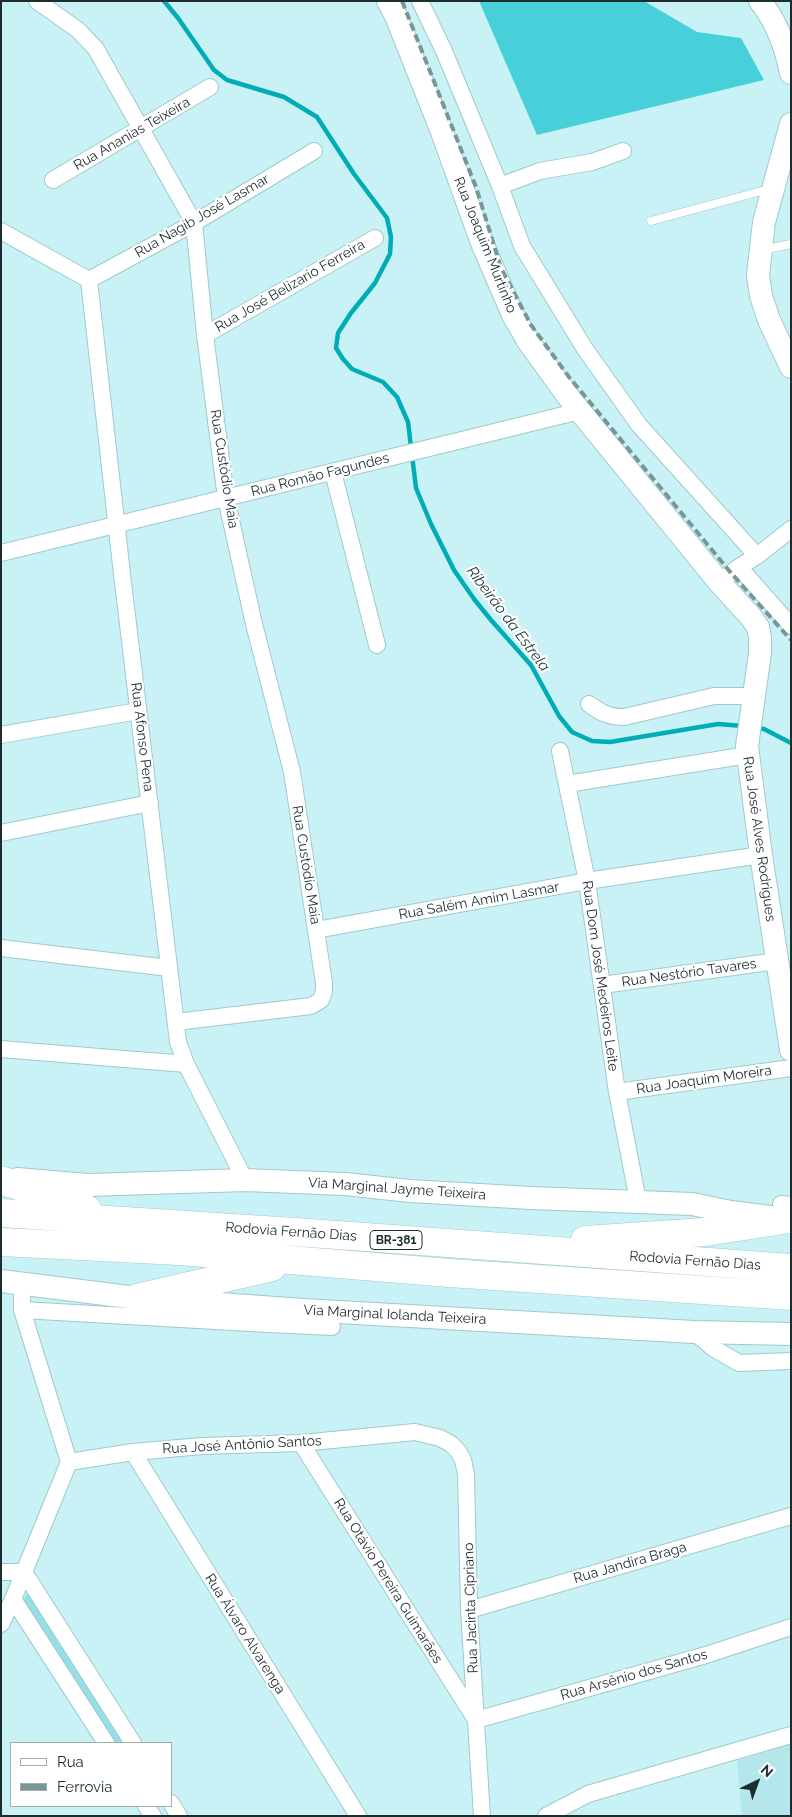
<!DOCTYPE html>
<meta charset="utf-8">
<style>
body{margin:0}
#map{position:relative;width:792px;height:1817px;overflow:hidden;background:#c8f2f5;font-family:Raleway,sans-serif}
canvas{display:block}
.frame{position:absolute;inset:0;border:2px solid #1d2d2e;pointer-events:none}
.legend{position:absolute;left:10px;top:1742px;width:162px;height:65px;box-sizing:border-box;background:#fff;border:1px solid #a5abab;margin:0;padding:6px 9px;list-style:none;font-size:15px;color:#1d2d2e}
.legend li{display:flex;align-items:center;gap:10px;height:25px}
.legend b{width:25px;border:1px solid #a5abab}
.north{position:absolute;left:732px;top:1757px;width:50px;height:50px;-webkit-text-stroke:4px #fff;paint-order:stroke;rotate:42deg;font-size:14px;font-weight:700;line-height:20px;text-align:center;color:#1d2d2e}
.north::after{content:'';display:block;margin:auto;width:18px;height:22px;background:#1d2d2e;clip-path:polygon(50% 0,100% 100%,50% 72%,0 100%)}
</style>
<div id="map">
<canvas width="792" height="1817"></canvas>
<div class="frame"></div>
<ul class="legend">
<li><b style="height:6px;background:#fff"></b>Rua</li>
<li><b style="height:6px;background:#789698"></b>Ferrovia</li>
</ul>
<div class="north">N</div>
</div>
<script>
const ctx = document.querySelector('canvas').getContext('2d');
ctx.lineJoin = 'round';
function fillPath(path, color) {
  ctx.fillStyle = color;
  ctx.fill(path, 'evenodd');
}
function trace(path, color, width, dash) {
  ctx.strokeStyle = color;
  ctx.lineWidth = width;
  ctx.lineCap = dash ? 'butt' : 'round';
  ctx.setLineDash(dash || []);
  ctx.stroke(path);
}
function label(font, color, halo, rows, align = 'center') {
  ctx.font = font + ' Raleway,sans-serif';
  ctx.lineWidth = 4.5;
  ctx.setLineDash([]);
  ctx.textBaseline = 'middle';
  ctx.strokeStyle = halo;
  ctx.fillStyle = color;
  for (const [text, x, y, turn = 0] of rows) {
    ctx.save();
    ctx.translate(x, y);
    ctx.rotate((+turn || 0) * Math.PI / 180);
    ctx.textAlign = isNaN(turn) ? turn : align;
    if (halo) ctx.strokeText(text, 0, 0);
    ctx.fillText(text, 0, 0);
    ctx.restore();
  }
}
const built = new Path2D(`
 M791,1744V1816H742L737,1761Z`);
const green = new Path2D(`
 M28,1591L126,1743H115L23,1601Z`);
const forest = new Path2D(`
 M479,1H644L697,32L741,38L764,80L537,135Z`);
const stream = new Path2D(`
 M164,1L178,18L214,70L227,80L284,97L317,117L354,174L387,218L391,237L390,254L375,283L351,313L338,333L336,348L343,359L352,369L383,382L397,397L408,422L416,488L431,524L454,570L474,599L491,620L531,665L559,716L572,732L592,741L610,742L718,724L743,726
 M756,728L764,729L791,743`);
const lane = new Path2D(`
 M651,221L769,189
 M762,250L791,244`);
const street = new Path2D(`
 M37,1L78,30L96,49L194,223L205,335L226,498L254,624L292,772L324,983V991L321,1000L311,1006L176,1022
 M420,1L444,51L500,186L522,246L585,349L639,425L757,556
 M53,180L210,87
 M500,186L540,171L592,162L623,151
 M1,231L89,280
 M89,280L122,574L178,1042L186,1064L245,1180
 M89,280L194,223L314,151
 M205,335L375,238
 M333,472L377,645
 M1,553L580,411
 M739,567L791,626
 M719,582L739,567L757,556L791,529
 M589,704C601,713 609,717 624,717L714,696H755
 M1,735L138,711
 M560,751L587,881L617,1092L638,1201
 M567,784L748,755
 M1,833L150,803
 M316,930L587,881L761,855
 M1,948L169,968
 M602,985L777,961
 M1,1049L186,1064
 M617,1092L791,1068
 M781,1204L791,1205
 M22,1310L268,1324L332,1327
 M694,1332L713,1348L739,1363L791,1361
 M301,1443L476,1720L706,1655L791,1627
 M133,1452L358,1816
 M69,1462L133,1452L202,1446L301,1443L415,1432L440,1438L451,1444L458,1451L463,1460L466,1474L469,1610L482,1816
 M1,1572H24L133,1743
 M13,1599L106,1743
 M469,1610L791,1516
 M1,1624L13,1599L69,1462L22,1310V1283
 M171,1803L179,1816
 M146,1806L153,1816
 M546,1816L588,1794L791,1735`);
const secondary = new Path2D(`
 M388,1L396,16L442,132L482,243L513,315L528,341L570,399L719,582L751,617L758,627L760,638V653L747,746L761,855L791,1050
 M760,1C776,21 786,48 791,73
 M791,124L764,222L758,275L761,296L769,320L791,367
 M17,1179L88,1185L245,1180L345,1184L410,1191L531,1198L692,1204L731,1212L770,1217
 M1,1281L137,1298L303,1310L694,1332L791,1334`);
const highway = new Path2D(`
 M1,1180L87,1209
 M1,1213L310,1233L791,1268
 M585,1240L705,1232L790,1219
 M1,1242L179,1251L450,1273L791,1296
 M137,1298L272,1267`);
const rail = new Path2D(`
 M402,1L476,187L501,268L531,325L569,377L731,573L791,640`);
const shields = [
 [396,1240,52]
];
const shieldNames = [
 ["BR-381",396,1240]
];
const streetNames = [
 ["Rua Ananias Teixeira",132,134,-30],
 ["Rua Nagib José Lasmar",202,216,-30],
 ["Rua Joaquim Murtinho",485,245,68],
 ["Rua José Belizario Ferreira",290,286,-30],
 ["Rua Custódio Maia",224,469,81],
 ["Rua Romão Fagundes",320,475,-14],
 ["Rua Afonso Pena",142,737,83],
 ["Rua José Alves Rodrigues",759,839,82],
 ["Rua Custódio Maia",306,865,81],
 ["Rua Salém Amim Lasmar",479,901,-10],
 ["Rua Nestório Tavares",689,973,-8],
 ["Rua Dom José Medeiros Leite",600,976,82],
 ["Rua Joaquim Moreira",704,1080,-8],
 ["Via Marginal Jayme Teixeira",397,1189,4],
 ["Rodovia Fernão Dias",291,1232,4],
 ["Rodovia Fernão Dias",695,1261,4],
 ["Via Marginal Iolanda Teixeira",395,1315,3],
 ["Rua José Antônio Santos",242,1445,-3],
 ["Rua Jandira Braga",630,1563,-16],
 ["Rua Otávio Pereira Guimarães",388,1581,58],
 ["Rua Jacinta Cipriano",471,1608,-92],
 ["Rua Álvaro Alvarenga",245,1634,58],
 ["Rua Arsênio dos Santos",634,1675,-16]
];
const waterNames = [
 ["Ribeirão da Estrela",508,619,53]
];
fillPath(built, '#b4e7eb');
fillPath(green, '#94e0e6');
fillPath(forest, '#47d0da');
trace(stream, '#00adb7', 4.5);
trace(lane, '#a0c9cc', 9);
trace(street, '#a0c9cc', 18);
trace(secondary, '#a0c9cc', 24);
trace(highway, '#a0c9cc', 29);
trace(lane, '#fff', 8);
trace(street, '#fff', 16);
trace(secondary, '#fff', 22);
trace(highway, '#fff', 28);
trace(rail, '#789698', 4, [8, 4]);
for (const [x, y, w] of shields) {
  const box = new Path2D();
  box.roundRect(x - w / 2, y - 9.5, w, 19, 4);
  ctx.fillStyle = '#fff';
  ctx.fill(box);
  trace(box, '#1d2d2e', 1);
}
label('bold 12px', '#1d2d2e', null, shieldNames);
label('14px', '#1d2d2e', '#fff', streetNames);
label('italic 15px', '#22393b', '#fff', waterNames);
</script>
